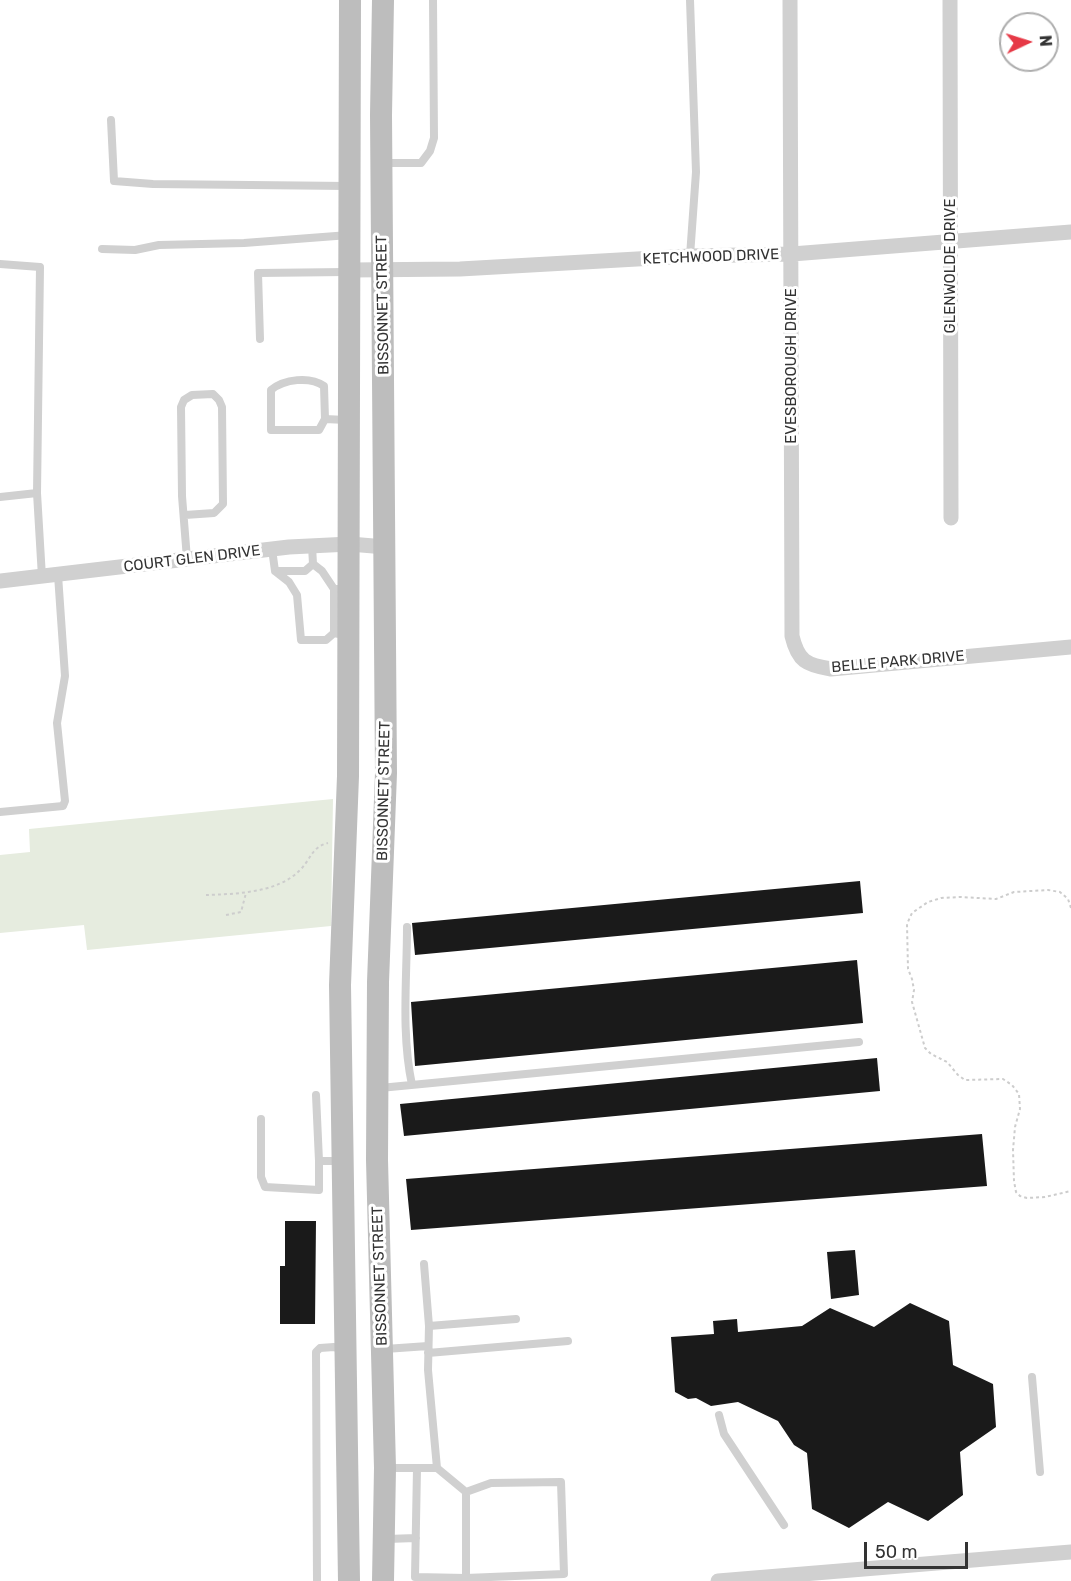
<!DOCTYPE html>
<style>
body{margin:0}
#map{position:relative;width:1071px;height:1581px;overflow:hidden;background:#fff;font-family:Rubik,sans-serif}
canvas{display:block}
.north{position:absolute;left:999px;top:12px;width:60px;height:60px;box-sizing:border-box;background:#fff;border:2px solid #adadad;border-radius:50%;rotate:86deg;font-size:16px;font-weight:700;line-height:24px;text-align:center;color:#333}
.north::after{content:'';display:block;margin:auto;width:21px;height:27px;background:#e63946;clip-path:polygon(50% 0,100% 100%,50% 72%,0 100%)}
.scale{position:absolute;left:864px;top:1542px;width:104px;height:27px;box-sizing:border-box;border:3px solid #333;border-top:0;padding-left:8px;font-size:18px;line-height:21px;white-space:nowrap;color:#333;-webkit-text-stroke:4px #fff;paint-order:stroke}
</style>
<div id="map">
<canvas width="1071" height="1581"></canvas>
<div class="north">N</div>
<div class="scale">50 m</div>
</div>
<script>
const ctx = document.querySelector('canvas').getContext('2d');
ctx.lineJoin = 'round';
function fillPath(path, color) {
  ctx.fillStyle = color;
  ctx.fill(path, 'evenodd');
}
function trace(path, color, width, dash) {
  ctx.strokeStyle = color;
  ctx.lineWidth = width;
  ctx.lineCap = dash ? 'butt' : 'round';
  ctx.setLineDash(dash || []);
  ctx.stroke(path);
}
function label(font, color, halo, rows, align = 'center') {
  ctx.font = font + ' Rubik,sans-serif';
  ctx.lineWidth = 6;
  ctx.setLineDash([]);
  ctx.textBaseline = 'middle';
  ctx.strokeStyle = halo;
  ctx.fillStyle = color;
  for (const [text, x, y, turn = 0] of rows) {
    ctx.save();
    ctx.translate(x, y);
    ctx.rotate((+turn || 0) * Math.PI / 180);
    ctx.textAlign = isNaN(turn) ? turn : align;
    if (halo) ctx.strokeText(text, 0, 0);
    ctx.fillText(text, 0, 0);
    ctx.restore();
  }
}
const green = new Path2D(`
 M333,799L331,926L87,950L84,925L0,933V855L30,852L29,829Z`);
const building = new Path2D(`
 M860,881L863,913L415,955L412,923Z
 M857,960L863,1023L415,1066L411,1002Z
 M877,1058L880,1091L404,1136L400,1104Z
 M982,1134L987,1186L411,1230L406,1179Z
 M285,1221H316L315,1324H280V1266H285Z
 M855,1250L859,1295L831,1299L827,1252Z
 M910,1303L949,1321L953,1365L993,1384L996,1427L960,1452L963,1495L928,1521L888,1502L849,1528L812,1509L807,1453L794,1445L778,1421L738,1402L711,1406L696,1398L688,1399L675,1392L671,1337L714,1334L713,1321L737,1319L738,1332L802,1326L830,1308L874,1327Z`);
const path = new Path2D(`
 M206,895C235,894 277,893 299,871C311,860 311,847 328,843
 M1071,908L1068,899L1060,892L1048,890L1014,892L996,899L960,897L941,898L928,902L912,913L907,924L908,969L912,979L914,990L912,1002L925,1048L931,1054L947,1062L958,1075L965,1080L1003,1079L1012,1085L1019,1094L1020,1109L1015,1127L1013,1150L1014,1181L1016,1192L1020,1196L1027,1198L1045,1197L1071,1191
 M226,915L241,912L246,893`);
const service = new Path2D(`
 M690,0L696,172L690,256
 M111,120L114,181L153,184L348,186
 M383,163H421L430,151L434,138L433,0
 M102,249L135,250L159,245L244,243L349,235
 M0,264L40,267L37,493L42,577
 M260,339L258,273L346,272
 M325,419L324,386C310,376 284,379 271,390V430H319L325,419L346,420
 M0,497L37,493
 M185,515L214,513L223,504L222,407L219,400L213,394L192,395L184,400L181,407L182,496L187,559
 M312,546L313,564L322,571L334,589H348
 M272,549L275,571L289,582L297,595L301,640H326L334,633
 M275,571H305L313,564
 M334,589V633L339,634
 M0,812L63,806L65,801L57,723L65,676L58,575
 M407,927C407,979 401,1033 412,1085
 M380,1088L859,1042
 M316,1095L319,1161
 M261,1119V1177L265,1187L319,1190V1161H341
 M424,1264L429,1326L428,1370L437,1468
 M429,1326L516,1319
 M385,1349L428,1346
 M428,1353L568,1341
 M1032,1377L1040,1472
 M719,1415L724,1434L784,1525
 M386,1468H437L466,1492V1578L415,1577L417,1468
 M466,1492L491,1483L561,1482L564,1574L466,1578
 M387,1539L416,1538
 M317,1581L316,1352L320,1348L334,1347L342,1350`);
const minor = new Path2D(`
 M790,0L792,636C798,661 806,665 831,669L1071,647
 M950,0L951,518
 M351,270L460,269L690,256L792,254L1071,232
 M0,581L289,547L350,544L385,547
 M718,1581L1071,1552`);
const secondary = new Path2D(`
 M383,0L381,115L386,773L378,982L377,1160L385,1468L383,1581
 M349,1581L340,985L348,776L350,0`);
const streetNames = [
 ["KETCHWOOD DRIVE",711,257,-2],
 ["GLENWOLDE DRIVE",951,266,-90],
 ["BISSONNET STREET",383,305,-91],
 ["EVESBOROUGH DRIVE",792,366,-90],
 ["COURT GLEN DRIVE",192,559,-7],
 ["BELLE PARK DRIVE",898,662,-5],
 ["BISSONNET STREET",384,791,-89],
 ["BISSONNET STREET",380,1276,-92]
];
fillPath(green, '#e6ecdf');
fillPath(building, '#1a1a1a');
trace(path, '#cdcdcd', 2, [3, 3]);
trace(service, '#d0d0d0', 8);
trace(minor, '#d0d0d0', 15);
trace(secondary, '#bdbdbd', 22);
label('15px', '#333', '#fff', streetNames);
</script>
